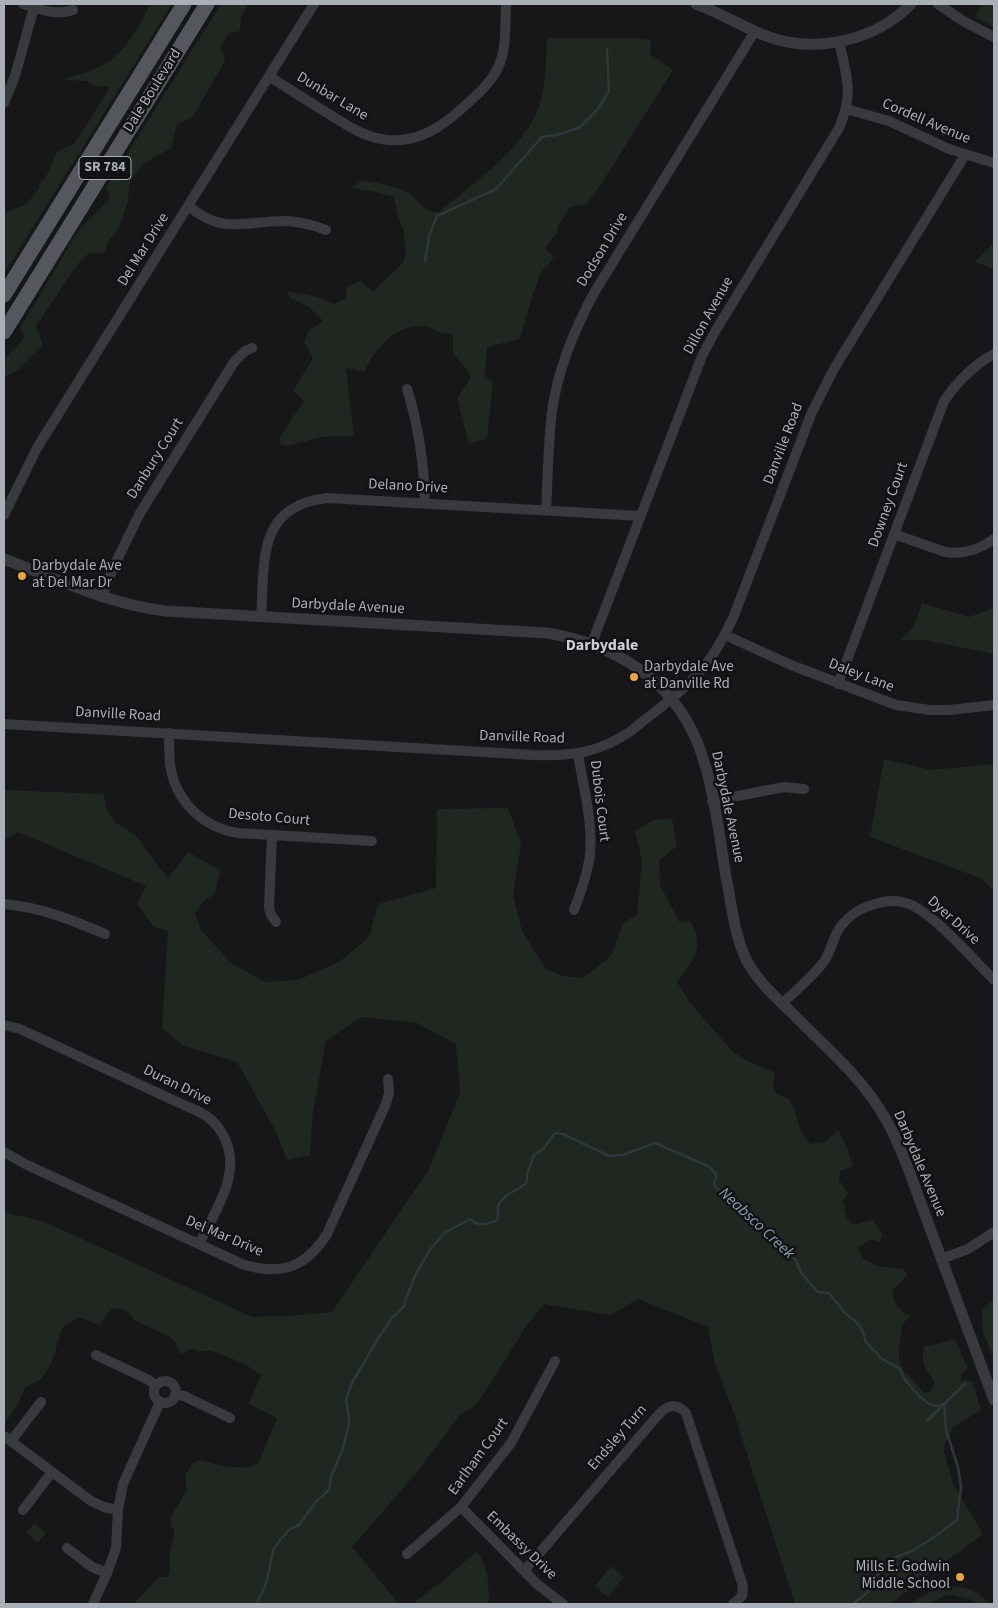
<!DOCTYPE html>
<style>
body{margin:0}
#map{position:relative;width:998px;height:1608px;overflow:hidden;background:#171719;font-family:"Source Sans 3",sans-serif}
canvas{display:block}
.frame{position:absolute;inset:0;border:5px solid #aaafb8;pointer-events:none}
</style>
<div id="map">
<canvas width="998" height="1608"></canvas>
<div class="frame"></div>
</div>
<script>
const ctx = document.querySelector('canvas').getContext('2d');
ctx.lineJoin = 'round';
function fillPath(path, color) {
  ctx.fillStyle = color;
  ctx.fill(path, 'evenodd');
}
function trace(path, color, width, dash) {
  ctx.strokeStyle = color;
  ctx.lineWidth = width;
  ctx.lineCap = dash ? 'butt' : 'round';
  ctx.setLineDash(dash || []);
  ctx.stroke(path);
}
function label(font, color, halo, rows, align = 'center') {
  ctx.font = font + ' "Source Sans 3",sans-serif';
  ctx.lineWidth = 5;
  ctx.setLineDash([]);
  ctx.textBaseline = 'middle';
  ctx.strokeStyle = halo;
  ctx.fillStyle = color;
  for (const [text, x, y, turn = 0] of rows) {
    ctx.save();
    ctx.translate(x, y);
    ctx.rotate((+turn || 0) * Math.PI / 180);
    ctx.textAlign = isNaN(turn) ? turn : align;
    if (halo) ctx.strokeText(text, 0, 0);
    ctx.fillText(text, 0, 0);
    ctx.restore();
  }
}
const green = new Path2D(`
 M150,4H172L4,274V215C10,208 18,209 26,204C31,200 35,193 39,188L38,184L46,177L56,153L75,143L110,87L96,86L86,81L68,80L65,78C74,75 86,74 95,69C123,57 138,30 150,4Z
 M221,4H248L241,17L240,31L229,33L221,46L225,61L192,118L177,124L171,149L155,156L142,166L130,181L128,201L118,230L109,240L104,253H89L76,266L36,326L43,345L19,369L5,377L4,379V359L21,342L24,335L20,328L78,231L109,199L110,194L105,189Z
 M982,4H994V27L975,17Z
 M547,38H632L651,40L650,54L673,70L598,189L587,204L570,207L558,226L557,233L545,248L554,258L541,272L532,297L520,339L494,345L487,348L485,376L493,382L487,439L469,444L457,398L471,377L468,371L453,353V334C449,334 445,334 441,333C435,331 429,326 423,326C392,326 377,347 364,372L346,368L354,436L321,437L287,446L280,444L279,438L304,401L293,391L313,358L304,342L309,331L323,321L309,307L290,298L287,291L318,297L333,304L345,299L347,287L360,281L373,291L403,263L406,250L403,229L398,216L394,197L375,192L351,188L361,181C378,183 396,185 410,194C423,203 420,212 439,212C472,184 517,154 536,114C546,92 546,62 547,38Z
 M994,242V269L975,262Z
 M922,603L969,617L994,608V654L925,640H900L914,626Z
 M884,759L931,770L994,764V890L980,878L870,837Z
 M4,790L104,794L106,808L115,822L135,835L168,879L188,852L220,870L215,893L202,903L195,914L201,930L231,963L265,982L298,980L339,962L369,937L378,904L436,888L437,809L508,808L521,844L513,894L522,931L546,969L563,976L583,978L611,956L623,923L637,915L642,861L635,831L653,820L672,818L677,846L659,860L660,885L680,923L691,921C693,926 697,934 697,940C699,956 686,970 677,982L690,1003L733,1052L750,1062L775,1073L773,1086L777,1094L789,1099L795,1110L800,1130L810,1144L825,1142L838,1130L847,1147L853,1166L840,1171L839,1180L848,1193L843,1201L847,1218L853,1225L873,1220L883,1235L879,1242L871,1239L858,1247L862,1258L878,1266L904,1269L907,1275L893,1290C894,1304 897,1311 911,1316L903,1323L899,1347V1359L904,1372L910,1377L924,1393L930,1392L935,1382C924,1368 921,1363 924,1346L933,1345L955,1339L968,1369L962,1373L960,1380L972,1381L981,1410L953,1427L943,1448L953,1484L983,1534L890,1604H795L733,1410L715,1364L708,1327L638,1299L610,1315L544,1304L527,1325L478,1403L461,1414L418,1471L352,1547L399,1604H134L159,1577H168C172,1566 168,1562 170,1553C171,1545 174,1538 174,1529L170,1525L172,1514L187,1491L185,1475L192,1464L199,1460C215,1464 242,1472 258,1464L277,1418L249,1404L261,1375L243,1363L212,1351H200L192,1349L180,1354L177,1345L172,1338L134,1320L128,1312L120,1308L112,1309L105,1317L101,1326L79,1317L62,1328L52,1362L41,1379L25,1388L20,1400L6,1422L4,1420V1212L45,1222L252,1317L289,1316L332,1312L429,1169L460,1093L456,1044L417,1023L361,1017L326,1041L313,1111L310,1155L287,1160L276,1132L237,1062L184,1046L162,1028L168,931L154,927L137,904L146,886L18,832L4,840Z
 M994,1299V1361L983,1331L982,1310Z
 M35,1523L46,1533L37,1543L26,1532Z
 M476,1552C488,1561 489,1587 489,1602L483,1604H412L444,1580Z
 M611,1566L624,1577L608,1597L595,1586Z
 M949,1586C968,1587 977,1590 990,1604H978L970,1599L951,1595L944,1596L929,1604H909L930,1592Z`);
const stream = new Path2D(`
 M425,262L429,236L437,216L496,189L542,137L557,135L580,127L597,110L609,91L607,49
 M256,1604L264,1589L268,1576L273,1550L280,1540L290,1529L299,1525L318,1499L323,1496L329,1489L331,1477L343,1448L348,1428L349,1417L346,1399L353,1381L380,1335L392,1318L404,1306L406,1298L416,1274L430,1250L444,1233L470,1219C479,1227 487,1225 497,1220C499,1215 497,1209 499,1204C504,1193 519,1191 527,1182V1174L534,1155L544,1148L555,1133L563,1134L609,1156L623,1155L655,1143L710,1167L715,1173L716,1178L714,1182L715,1187L747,1212L770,1239L786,1250L796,1260L801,1273L818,1292L829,1293L845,1313L855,1321L862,1329L866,1342L882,1359L899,1368L906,1381L919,1396L929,1404L938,1406L944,1404L965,1384
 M853,1604L868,1592L876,1577L886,1564L896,1557L910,1552L933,1538L957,1520L961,1487L958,1467L946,1430L944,1404L927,1421`);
const minor = new Path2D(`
 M23,4C40,9 55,16 73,10
 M938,4L963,21L994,37
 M269,76C287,88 305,99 324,111C342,122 360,135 381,139C417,146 445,125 469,102C480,92 491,82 498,68C507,48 505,25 506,4
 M4,103L15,76L34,7
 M846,109L889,121L949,149L994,163
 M189,206C220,234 245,222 281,221C297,221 311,224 326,230
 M407,389C419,427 424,464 425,503
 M546,510C548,477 548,444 552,411C558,369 574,330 594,293L755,31
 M4,515L37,448L314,4
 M894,534L945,552C964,555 979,550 994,539
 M102,597L113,568L140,513L234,362L245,351L252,348
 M261,617C265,562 256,506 327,498L641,516
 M725,635L791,665L896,705L930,710H949L994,705
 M592,643L702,356L716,330L839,128C854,93 847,77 839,42
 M838,684L944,401C957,382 974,365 994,354
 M4,724L534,755C572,756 599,753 631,731C655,711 683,692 704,667C716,652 725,635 733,618L812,412L835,367L965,155
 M169,733C169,743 169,754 170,764C175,801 203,828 239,833L372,841
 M712,801L784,787L804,789
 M272,835L269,908L271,915L276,922
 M4,904C40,907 72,920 105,934
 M574,910C581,892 588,873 590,854C593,821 583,786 578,754
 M782,1004C796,990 814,976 825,960C832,949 833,936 841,926C849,916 860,908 872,905C883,901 894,899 906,903C931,910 974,960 994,980
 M4,1025L20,1029L188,1107C194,1109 200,1112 205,1115C214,1121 221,1130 225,1139C242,1174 214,1213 199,1244
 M4,1152L25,1164L242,1264C279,1276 305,1269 327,1234L386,1104L389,1093L388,1079
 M941,1259L968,1249L994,1232
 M96,1355L149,1380L156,1386
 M154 1392a11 11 0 1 1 22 0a11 11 0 1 1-22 0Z
 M175,1395L184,1396L230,1418
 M4,1436L91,1501L104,1507L118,1510
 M11,1441L41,1402
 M461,1507L538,1585L563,1604
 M23,1510L52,1472
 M67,1548L92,1567L107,1573
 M407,1554L461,1507L511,1443L555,1361
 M524,1571L659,1414C667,1405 677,1403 686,1413L743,1586L742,1596L733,1604
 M93,1604L107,1573L116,1548L118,1510L123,1484L160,1402`);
const tertiary = new Path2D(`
 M696,4C721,13 744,28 769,37C817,54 876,40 911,4
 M4,559C56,579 109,604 165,611L547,633C614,644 672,679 698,744C714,785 719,834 726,877C732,905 734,937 748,963C759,982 775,997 791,1012C821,1043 856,1072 879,1108C901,1142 913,1183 927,1220C949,1280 972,1340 994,1400`);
const primary = new Path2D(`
 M4,295L184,4
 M4,332L207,4`);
const markers = [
 [22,576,5,"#e9a53f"],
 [634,677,5,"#e9a53f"],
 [960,1577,5,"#e9a53f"]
];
const shields = [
 [105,168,52]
];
const shieldNames = [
 ["SR 784",105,168]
];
const streetNames = [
 ["Dale Boulevard",153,91,-58],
 ["Dunbar Lane",332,97,31],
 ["Cordell Avenue",926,122,23],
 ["Del Mar Drive",144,250,-58],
 ["Dodson Drive",603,250,-59],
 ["Dillon Avenue",709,316,-61],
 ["Danville Road",784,444,-69],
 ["Danbury Court",156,459,-58],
 ["Delano Drive",408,487,3],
 ["Downey Court",889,505,-70],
 ["Darbydale Avenue",348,607,3],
 ["Daley Lane",861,676,21],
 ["Danville Road",118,715,3],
 ["Danville Road",522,738,2],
 ["Dubois Court",599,801,83],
 ["Darbydale Avenue",727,807,78],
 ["Desoto Court",269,818,5],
 ["Dyer Drive",953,921,42],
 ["Duran Drive",177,1086,26],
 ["Darbydale Avenue",919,1164,67],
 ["Del Mar Drive",224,1237,23],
 ["Endsley Turn",618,1438,-49],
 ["Earlham Court",479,1457,-54],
 ["Embassy Drive",521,1546,44]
];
const poiNames = [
 ["Darbydale Ave",32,567],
 ["at Del Mar Dr",32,584],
 ["Darbydale Ave",644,668],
 ["at Danville Rd",644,685],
 ["Mills E. Godwin",950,1568,"right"],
 ["Middle School",950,1585,"right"]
];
const neighbourhoodNames = [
 ["Darbydale",602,646]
];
const waterNames = [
 ["Neabsco Creek",756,1224,43]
];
fillPath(green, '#1f2720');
trace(stream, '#2e373c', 2.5);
trace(minor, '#383a3e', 10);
trace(tertiary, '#383a3e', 11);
trace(primary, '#54575d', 15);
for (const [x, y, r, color] of markers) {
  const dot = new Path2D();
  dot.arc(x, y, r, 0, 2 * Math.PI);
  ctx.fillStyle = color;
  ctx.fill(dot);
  trace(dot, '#121214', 2);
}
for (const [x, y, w] of shields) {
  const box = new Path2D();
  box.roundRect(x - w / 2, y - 11.5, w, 23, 4);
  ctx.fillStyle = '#121214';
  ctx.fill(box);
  trace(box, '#aaafb8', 1);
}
label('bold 14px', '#aaafb8', null, shieldNames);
label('15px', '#aaafb8', '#121214', streetNames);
label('15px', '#aaafb8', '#121214', poiNames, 'left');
label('bold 16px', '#cbced4', '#121214', neighbourhoodNames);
label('italic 16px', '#839fb1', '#121214', waterNames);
</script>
